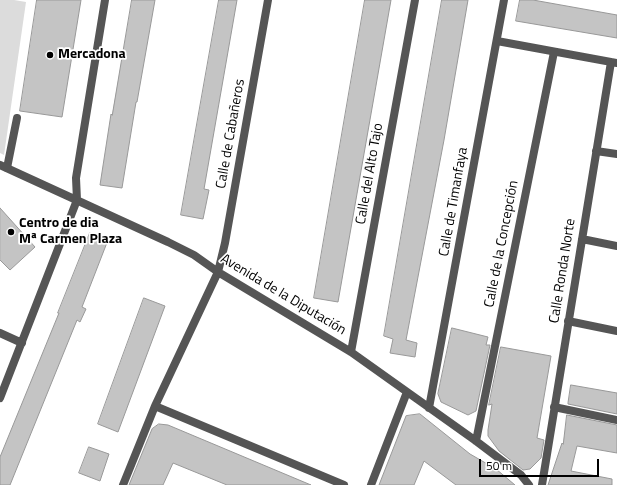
<!DOCTYPE html>
<meta charset="utf-8">
<style>
body{margin:0}
#map{position:relative;width:617px;height:485px;overflow:hidden;background:#fff;font-family:"Titillium Web",sans-serif}
canvas{display:block}
.scale{position:absolute;left:479px;top:459px;width:120px;height:18px;box-sizing:border-box;border:2px solid #000;border-top:0;padding-left:5px;font-size:12px;line-height:14px;white-space:nowrap;color:#000;-webkit-text-stroke:3px #fff;paint-order:stroke}
</style>
<div id="map">
<canvas width="617" height="485"></canvas>
<div class="scale">50 m</div>
</div>
<script>
const ctx = document.querySelector('canvas').getContext('2d');
ctx.lineJoin = 'round';
function fillPath(path, color) {
  ctx.fillStyle = color;
  ctx.fill(path, 'evenodd');
}
function trace(path, color, width, dash) {
  ctx.strokeStyle = color;
  ctx.lineWidth = width;
  ctx.lineCap = dash ? 'butt' : 'round';
  ctx.setLineDash(dash || []);
  ctx.stroke(path);
}
function label(font, color, halo, rows, align = 'center') {
  ctx.font = font + ' "Titillium Web",sans-serif';
  ctx.lineWidth = 3.5;
  ctx.setLineDash([]);
  ctx.textBaseline = 'middle';
  ctx.strokeStyle = halo;
  ctx.fillStyle = color;
  for (const [text, x, y, turn = 0] of rows) {
    ctx.save();
    ctx.translate(x, y);
    ctx.rotate((+turn || 0) * Math.PI / 180);
    ctx.textAlign = isNaN(turn) ? turn : align;
    if (halo) ctx.strokeText(text, 0, 0);
    ctx.fillText(text, 0, 0);
    ctx.restore();
  }
}
const green = new Path2D(`
 M0,0H14L26,2L4,155L0,153Z`);
const building = new Path2D(`
 M37,0H81L62,117L20,111Z
 M132,0H155L137,102H136L122,188L100,185L111,114L112,115Z
 M219,0H237L204,189L209,190L203,219L181,215Z
 M365,0H391L338,302L314,298Z
 M442,0H468L444,140L406,340L417,343L415,357L390,353L393,339L384,336Z
 M520,0H533L617,15V38L516,21Z
 M0,208L35,247L10,270L0,260Z
 M90,233L108,240L82,307L86,309L80,322L77,320L10,485H0V457L59,313H58Z
 M144,298L165,306L118,432L98,424Z
 M452,328L488,337L486,345H490L476,411L468,415L441,402L438,394Z
 M501,347L551,356L537,438L544,440L541,458L530,469L523,470L499,451L488,436V430L492,404L489,405Z
 M571,385L617,393V414L568,404V403Z
 M420,414L470,454L496,469L515,485H456L424,461L414,485H379L406,416Z
 M567,415L617,425V453L577,446L571,471L612,479V485H548L562,443L563,444Z
 M159,424L168,425L311,485H227L173,463L163,485H129L152,429Z
 M89,447L109,454L100,481L79,473Z`);
const service = new Path2D(`
 M7,168L17,118`);
const minor = new Path2D(`
 M497,41L617,63
 M596,151L617,154
 M0,165L168,242L194,255L218,272L351,352L476,441L521,475L529,485
 M582,239L617,246
 M568,321L617,331
 M0,333L22,343
 M351,352L415,0
 M0,398L77,200L76,178L105,0
 M155,406L344,485
 M554,407L617,420
 M429,408L504,0
 M476,441L554,52
 M123,485L155,406L218,272L225,243L268,0
 M371,485L407,392
 M542,485L611,62`);
const markers = [
 [50,55,4,"#000"],
 [11,232,4,"#000"]
];
const poiNames = [
 ["Mercadona",58,55],
 ["Centro de dia",19,224],
 ["Mª Carmen Plaza",19,240]
];
const streetNames = [
 ["Calle de Cabañeros",231,134,-80],
 ["Calle del Alto Tajo",370,174,-80],
 ["Calle de Timanfaya",454,202,-80],
 ["Calle de la Concepción",502,244,-79],
 ["Calle Ronda Norte",563,271,-81],
 ["Avenida de la Diputación",283,295,31]
];
fillPath(green, '#dcdcdc');
fillPath(building, '#c4c4c4');
trace(building, '#999', 1);
trace(service, '#555', 8);
trace(minor, '#555', 8);
for (const [x, y, r, color] of markers) {
  const dot = new Path2D();
  dot.arc(x, y, r, 0, 2 * Math.PI);
  ctx.fillStyle = color;
  ctx.fill(dot);
  trace(dot, '#fff', 1.5);
}
label('bold 14px', '#000', '#fff', poiNames, 'left');
label('14px', '#000', '#fff', streetNames);
</script>
